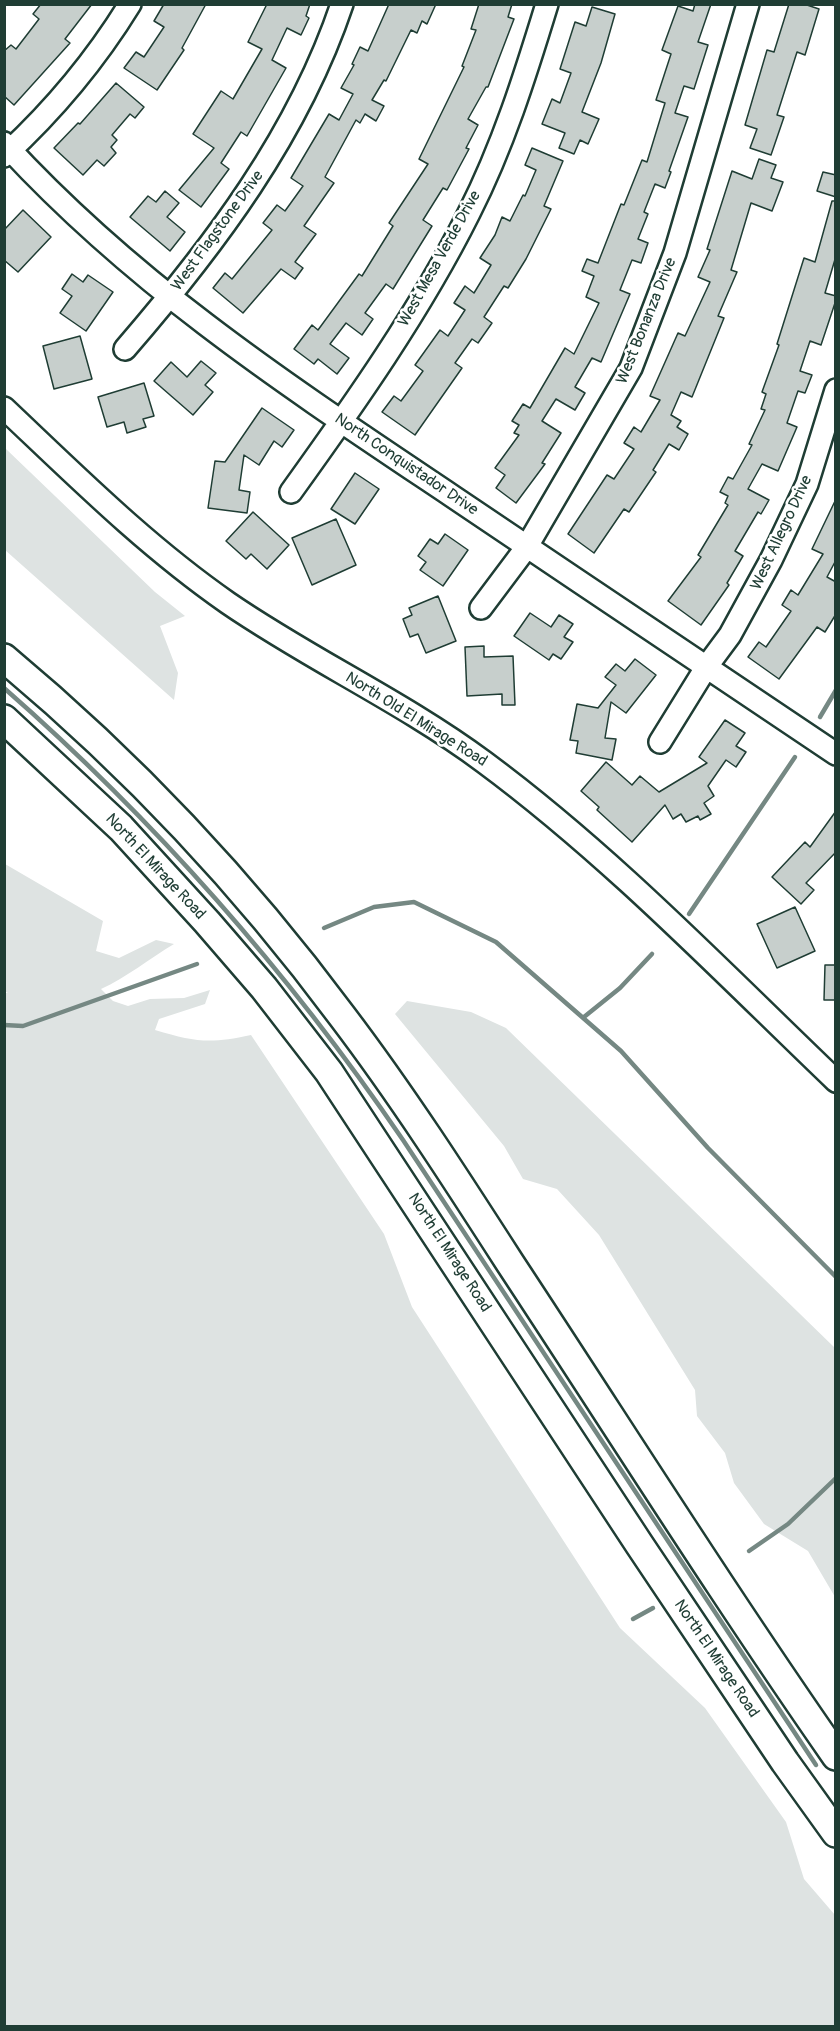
<!DOCTYPE html>
<style>
body{margin:0}
#map{position:relative;width:840px;height:2031px;overflow:hidden;background:#fff;font-family:Pangolin,sans-serif}
canvas{display:block}
.frame{position:absolute;inset:0;border:6px solid #1f3d34;pointer-events:none}
</style>
<div id="map">
<canvas width="840" height="2031"></canvas>
<div class="frame"></div>
</div>
<script>
const ctx = document.querySelector('canvas').getContext('2d');
ctx.lineJoin = 'round';
function fillPath(path, color) {
  ctx.fillStyle = color;
  ctx.fill(path, 'evenodd');
}
function trace(path, color, width, dash) {
  ctx.strokeStyle = color;
  ctx.lineWidth = width;
  ctx.lineCap = dash ? 'butt' : 'round';
  ctx.setLineDash(dash || []);
  ctx.stroke(path);
}
function label(font, color, halo, rows, align = 'center') {
  ctx.font = font + ' Pangolin,sans-serif';
  ctx.lineWidth = 5;
  ctx.setLineDash([]);
  ctx.textBaseline = 'middle';
  ctx.strokeStyle = halo;
  ctx.fillStyle = color;
  for (const [text, x, y, turn = 0] of rows) {
    ctx.save();
    ctx.translate(x, y);
    ctx.rotate((+turn || 0) * Math.PI / 180);
    ctx.textAlign = isNaN(turn) ? turn : align;
    if (halo) ctx.strokeText(text, 0, 0);
    ctx.fillText(text, 0, 0);
    ctx.restore();
  }
}
const green = new Path2D(`
 M5,448L155,592L185,616L160,626L178,673L174,700L5,550Z
 M5,864L103,921L96,951L119,958L156,940L174,944C150,958 126,978 101,989L113,1001L128,1006L150,999L184,998L210,990L205,1004L159,1019L155,1030C195,1042 210,1044 251,1035L384,1234L412,1307L620,1628L705,1708L786,1822L804,1879L835,1915V2026H5L4,994L8,992H4Z
 M407,1001L471,1012L506,1028L835,1348V1597L808,1551L764,1524L734,1483L725,1453L697,1416L695,1390L599,1235L557,1189L523,1179L504,1146L395,1014Z`);
const stream = new Path2D(`
 M4,688C157,822 289,973 403,1140L816,1765
 M820,717L836,690
 M689,914L795,757
 M324,928L374,907L414,902L496,942L621,1051L708,1148L836,1277
 M584,1017L620,988L652,954
 M4,1025L23,1026L197,964
 M749,1551L788,1524L836,1478
 M633,1619L653,1608`);
const building = new Path2D(`
 M41,4H92L65,39L70,43L14,105L4,96V51L11,45L16,49L39,19L33,14Z
 M164,4H206L182,48L184,50L157,90L124,68L136,52L144,57L164,27L154,21Z
 M267,4H310L306,16L309,18L301,35L287,28L272,60L286,68L247,136L241,132L221,163L229,169L201,207L179,190L214,148L193,134L221,91L233,99L262,49L248,42Z
 M389,4H436L427,24L422,21L417,33L411,30L386,81L384,80L372,100L384,106L376,121L365,114L360,123L356,120L325,177L334,183L304,226L316,234L295,262L303,268L295,279L281,269L243,313L213,288L225,273L232,279L272,230L263,223L277,205L285,211L303,186L291,178L329,114L339,120L353,94L341,88L354,65L352,64L360,47L368,51Z
 M479,4H512L508,17L514,19L488,87H486L468,119L478,125L466,148L469,149L447,190L443,188L423,220L432,226L393,289L386,284L365,313L373,319L362,335L346,323L330,344L349,358L337,374L318,359L314,364L294,349L312,325L318,330L359,274L362,276L393,226L389,223L428,164L419,159L464,67L462,66L476,30L471,29Z
 M695,4H711L698,42L708,45L694,89L684,86L675,113L688,117L669,171L671,172L665,188L655,184L644,212L648,214L638,239L648,243L641,263L632,260L620,290L630,294L601,362L592,358L575,387L585,393L575,410L556,399L542,421L561,433L542,463L545,464L516,503L496,488L505,475L495,468L519,435L514,433L519,425L512,421L523,404L530,408L565,348L574,354L599,303L586,297L594,276L582,271L587,259L598,263L621,204L624,205L642,160L647,162L665,103L656,100L671,54L662,50L678,6L693,11Z
 M789,4H804L819,9L805,55L797,52L777,115L784,117L771,155L750,148L757,129L745,125L767,50L774,52Z
 M592,7L615,14L601,63L582,112L599,119L588,144L580,140L574,154L559,148L565,133L542,124L552,99L560,103L571,73L560,69L575,22L586,26Z
 M116,83L144,107L135,118L130,114L112,135L117,140L111,147L116,153L104,166L97,160L83,175L54,148L78,123L80,124Z
 M532,148L563,161L544,206L551,209L526,259L508,288L504,286L484,317L492,323L478,343L472,339L455,363L462,368L415,435L382,412L394,396L401,401L423,371L415,365L440,330L448,336L465,310L454,303L465,286L474,293L491,265L480,258L495,235L502,217L510,221L523,195L525,196L536,170L525,165Z
 M759,159L776,165L771,178L783,182L772,211L751,203L731,270L737,272L718,316L724,318L692,397L681,392L671,415L681,421L677,427L688,434L679,450L669,444L653,470L656,472L629,512L624,509L594,553L568,534L607,475L614,479L634,449L624,443L634,427L641,432L660,400L650,396L678,333L685,336L710,282L698,277L710,250L707,249L732,171L752,179Z
 M823,172L836,175V197L817,191Z
 M165,191L179,203L167,217L185,232L170,251L130,217L148,196L156,202Z
 M832,201H836V256L825,293L836,296V300L821,345L810,341L800,371L812,375L805,393L798,391L787,423L797,427L778,471L762,464L748,489L769,500L761,514L758,512L735,551L743,556L727,583L729,585L701,625L668,601L701,557L698,555L728,505L725,503L728,496L720,492L728,477L733,479L752,445L749,444L765,410L761,409L766,394L762,392L779,345L777,344L804,258L815,262Z
 M23,210L51,237L18,272L4,260V230Z
 M72,274L83,282L88,275L113,292L86,331L60,313L72,296L62,289Z
 M80,336L92,379L54,389L43,346Z
 M201,361L216,373L205,385L213,392L193,415L154,381L171,362L187,377Z
 M144,383L154,416L143,419L146,427L127,433L124,422L107,427L98,397Z
 M262,408L294,430L282,447L274,441L259,465L244,455L239,490L250,492L247,513L208,508L215,461L225,462Z
 M355,473L379,489L355,524L331,509Z
 M836,499V560L827,577L836,582V614L825,632L817,627L779,679L748,657L759,642L766,647L791,611L782,605L791,590L798,595L823,554L812,549Z
 M253,512L289,545L267,569L251,554L246,559L226,541Z
 M336,519L356,565L312,585L292,538Z
 M445,534L468,550L443,586L420,570L426,562L418,556L430,539L438,544Z
 M438,596L456,641L426,653L418,634L410,637L403,619L412,615L409,608Z
 M530,613L551,627L559,615L573,624L564,637L573,642L561,659L553,654L549,660L514,636Z
 M484,646V657L513,656L515,705H502V694L467,696L465,647Z
 M635,659L656,675L626,713L611,702L605,738L616,739L612,760L576,753L578,741L570,740L577,704L598,708L616,685L605,677L616,664L625,671Z
 M725,720L745,733L736,746L746,752L736,767L726,760L708,786L714,796L704,803L711,814L700,820L698,816L686,822L681,814L673,819L665,805L632,842L597,810L599,807L581,791L606,762L632,785L640,776L659,792L707,763L699,757Z
 M836,811V852L806,883L814,890L801,904L772,877L805,842L810,847Z
 M795,907L815,951L777,968L757,924Z
 M825,965H836V1000H824Z`);
const minor = new Path2D(`
 M4,143C136,287 291,388 452,496C580,582 707,668 836,754
 M4,156C53,111 95,61 130,4
 M125,349C214,246 298,135 342,4
 M4,408C76,476 146,546 228,603C311,660 403,702 484,762C611,856 722,972 836,1081
 M291,492C355,403 420,311 469,213C503,146 525,76 547,4
 M481,608L526,548L631,368L675,253L748,4
 M660,742L707,666L730,635L771,560L807,484L836,390`);
const major = new Path2D(`
 M4,658C130,763 244,884 342,1016C402,1095 456,1179 510,1263C618,1427 723,1594 836,1756
 M4,719L121,828L207,922L264,988L329,1072L639,1544L785,1762L836,1833`);
const streetNames = [
 ["West Flagstone Drive",218,231,-54],
 ["West Mesa Verde Drive",440,259,-61],
 ["West Bonanza Drive",647,321,-68],
 ["North Conquistador Drive",406,465,34],
 ["West Allegro Drive",782,533,-65],
 ["North Old El Mirage Road",416,720,32],
 ["North El Mirage Road",155,867,47],
 ["North El Mirage Road",449,1253,57],
 ["North El Mirage Road",716,1659,56]
];
fillPath(green, '#dee3e2');
trace(stream, '#758883', 4.5);
fillPath(building, '#c7cfcc');
trace(building, '#1f3d34', 1.5);
trace(minor, '#1f3d34', 26);
trace(major, '#1f3d34', 32);
trace(minor, '#fff', 21);
trace(major, '#fff', 27);
label('16px', '#1f3d34', '#fff', streetNames);
</script>
